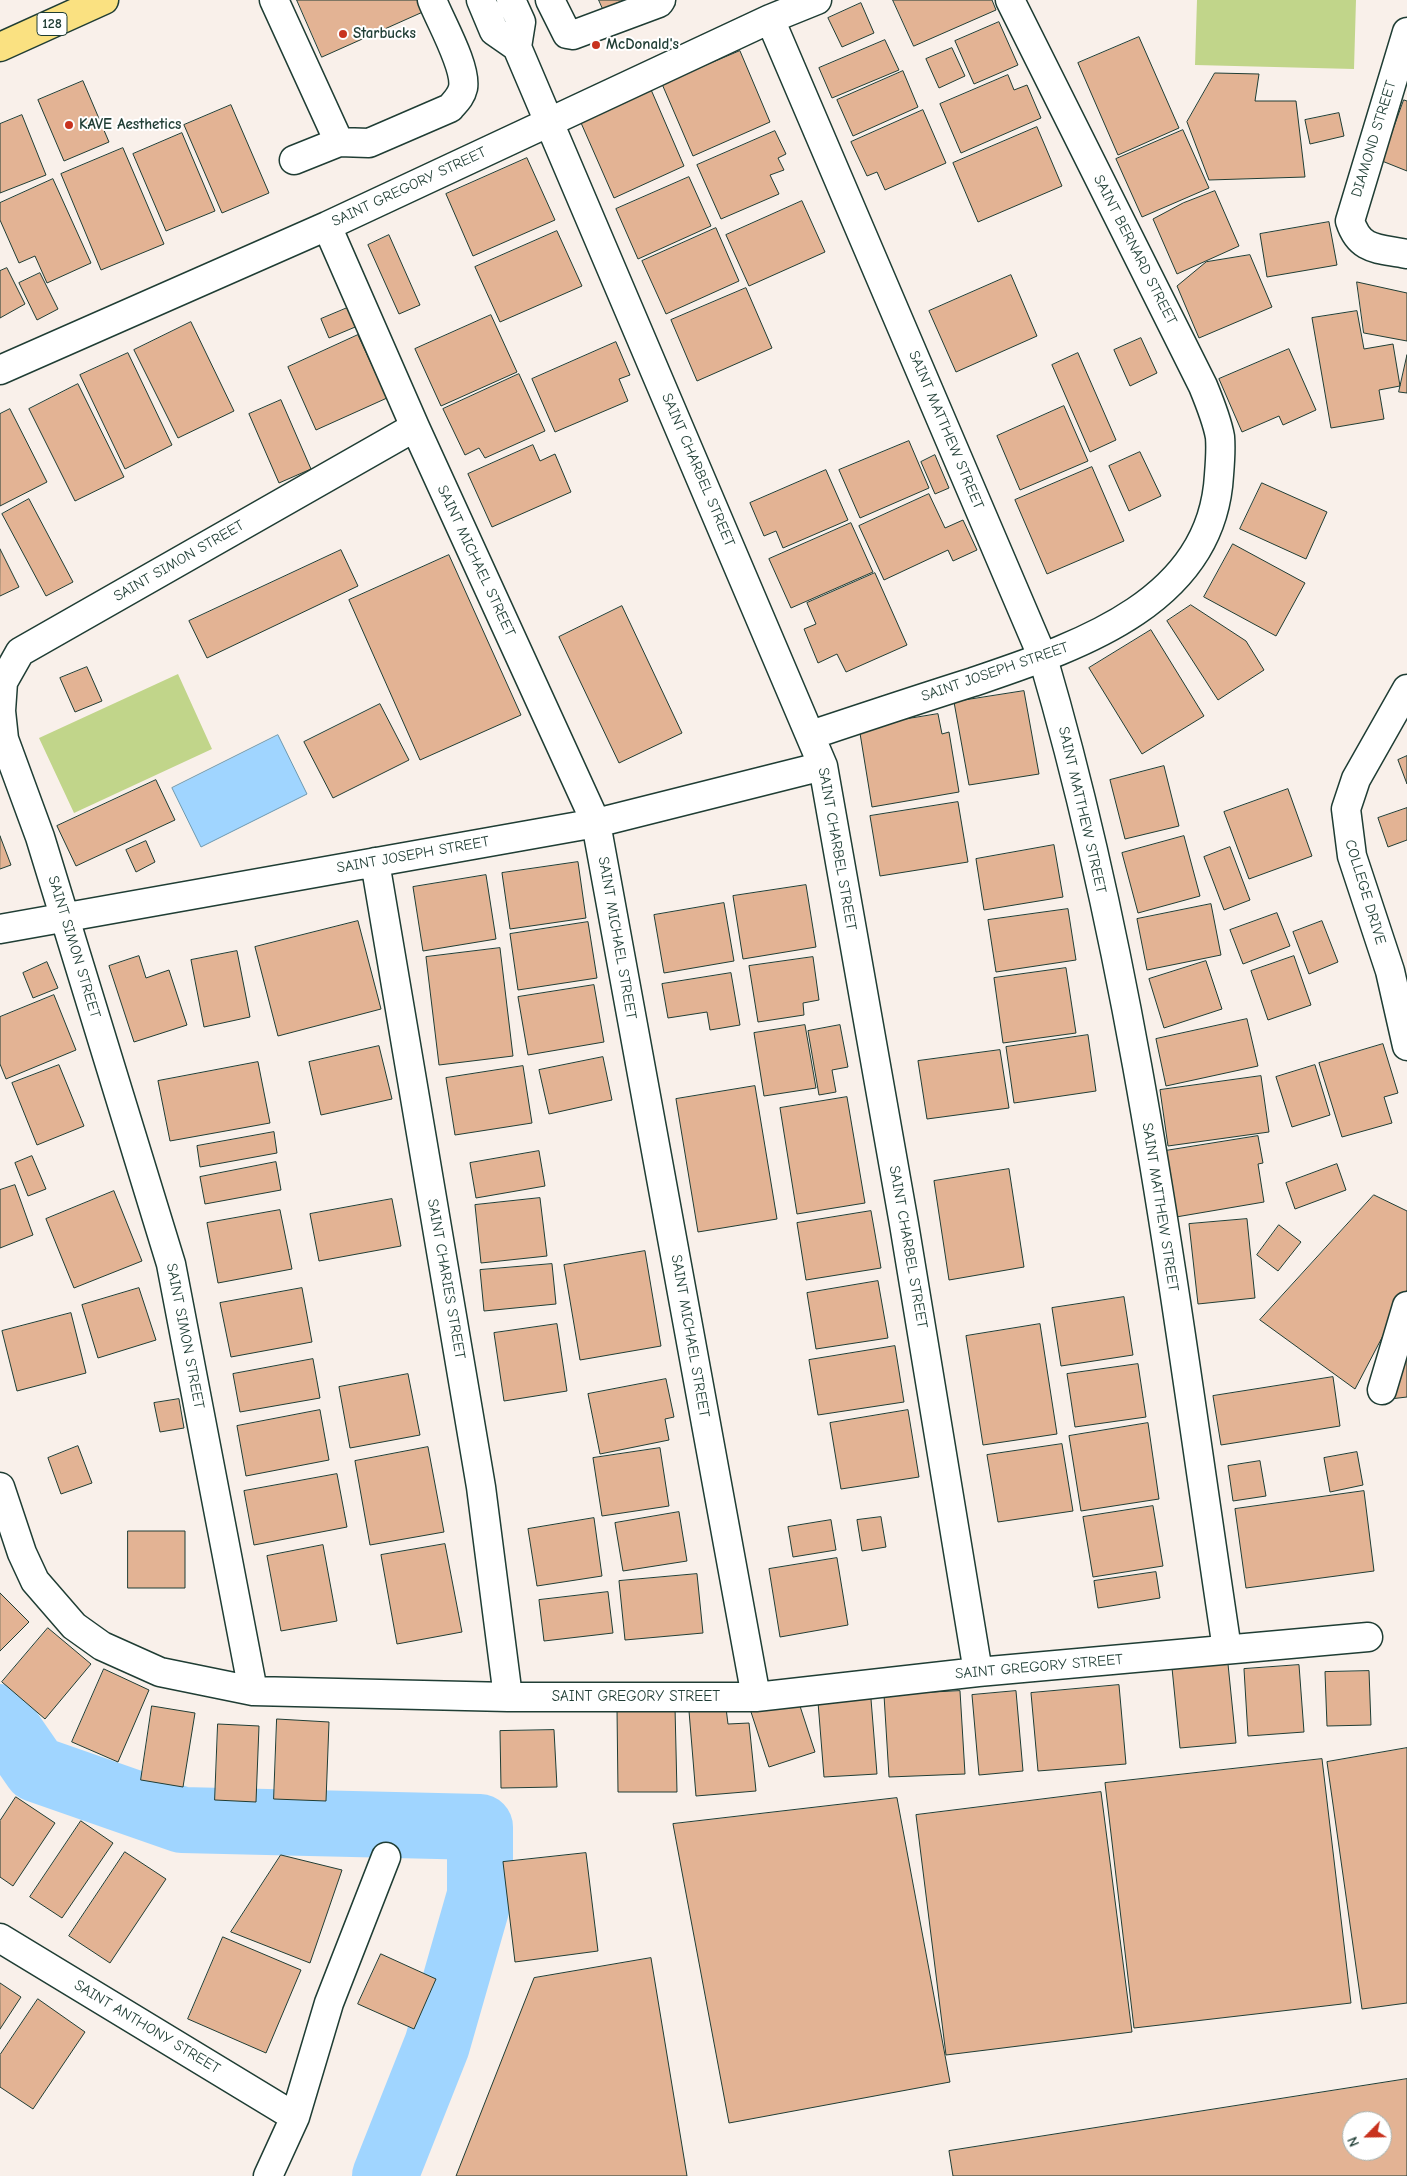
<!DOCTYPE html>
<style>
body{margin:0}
#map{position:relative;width:1407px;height:2176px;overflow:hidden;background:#f9f0ea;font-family:"Comic Neue",sans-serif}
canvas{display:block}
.north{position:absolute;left:1342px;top:2111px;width:50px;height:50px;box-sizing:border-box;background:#fff;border:1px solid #a5b1ae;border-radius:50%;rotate:247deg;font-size:14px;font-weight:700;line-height:20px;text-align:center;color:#1f3d34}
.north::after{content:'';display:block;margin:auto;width:18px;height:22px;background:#c8321e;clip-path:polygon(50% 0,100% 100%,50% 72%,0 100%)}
</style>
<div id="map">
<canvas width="1407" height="2176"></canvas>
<div class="north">N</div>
</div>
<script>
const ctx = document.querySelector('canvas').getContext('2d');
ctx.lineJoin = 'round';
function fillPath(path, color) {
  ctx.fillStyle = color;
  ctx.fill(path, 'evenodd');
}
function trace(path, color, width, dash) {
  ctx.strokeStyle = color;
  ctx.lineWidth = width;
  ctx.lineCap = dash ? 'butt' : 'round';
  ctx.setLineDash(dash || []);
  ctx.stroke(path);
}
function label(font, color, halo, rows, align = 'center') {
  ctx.font = font + ' "Comic Neue",sans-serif';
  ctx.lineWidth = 4;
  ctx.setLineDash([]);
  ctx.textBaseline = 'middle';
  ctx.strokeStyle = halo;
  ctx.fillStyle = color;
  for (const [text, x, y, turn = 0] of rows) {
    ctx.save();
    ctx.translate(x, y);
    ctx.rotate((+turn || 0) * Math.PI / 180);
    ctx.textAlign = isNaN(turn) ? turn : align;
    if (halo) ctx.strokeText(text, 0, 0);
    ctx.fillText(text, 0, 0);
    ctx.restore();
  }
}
const green = new Path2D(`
 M1197,0H1356L1354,69L1195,65Z
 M178,674L212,749L74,813L39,738Z`);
const water = new Path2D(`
 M278,735L307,794L201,847L172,788Z`);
const river = new Path2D(`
 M0,1717L36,1769L182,1820L480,1827V1895L437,2045L385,2176`);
const building = new Path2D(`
 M297,0H420L425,11L322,57Z
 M599,0H624L603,9Z
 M893,0H992L996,10L914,46Z
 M861,3L874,33L842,47L828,18Z
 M999,22L1018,65L974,84L955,41Z
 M1139,37L1179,128L1118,155L1078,63Z
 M885,40L899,70L832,98L819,68Z
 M952,48L965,76L939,88L926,59Z
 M740,51L770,122L693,156L662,84Z
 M903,71L918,107L853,136L837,100Z
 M1215,73L1259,74L1255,101H1296L1305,177L1209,180L1187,122Z
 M1008,75L1014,90L1027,85L1041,118L961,153L940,104Z
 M83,81L109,142L64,161L38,100Z
 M649,85L684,166L614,198L578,116Z
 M1404,100L1407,101V171L1382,161Z
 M231,105L269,193L222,213L184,125Z
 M923,110L946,163L885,190L877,172L867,176L851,142Z
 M1339,113L1344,136L1310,144L1305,120Z
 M22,115L46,175L0,193V124Z
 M1037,127L1062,186L978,222L953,163Z
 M1183,130L1209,188L1142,217L1116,159Z
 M775,131L786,154L778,158L784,170L770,175L779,194L721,219L697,165Z
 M182,133L215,211L166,231L133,154Z
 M123,148L164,244L101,270L61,174Z
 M527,158L555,220L473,256L446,194Z
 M689,177L711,226L638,259L616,209Z
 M53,179L91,263L47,283L35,256L19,263L0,220V203Z
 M1215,191L1239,246L1177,274L1153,219L1183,203Z
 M802,201L825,252L749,286L726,235Z
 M1329,222L1337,265L1267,277L1260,234Z
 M716,228L739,281L666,314L642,261Z
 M557,231L582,286L500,322L475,267Z
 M389,235L420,305L399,314L368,245Z
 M1250,255L1272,307L1199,338L1177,286L1206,262Z
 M7,268L25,304L0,318V271Z
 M40,273L58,309L37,320L19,283Z
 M1011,275L1037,336L956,372L929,311Z
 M1357,282L1407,293V341L1364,333Z
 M746,288L772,348L697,381L671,320Z
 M352,306L360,325L329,338L321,319Z
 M1357,311L1364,349L1393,344L1400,386L1379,390L1384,419L1331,428L1312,318Z
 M491,315L517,372L441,406L415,349Z
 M191,322L234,411L178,438L134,350Z
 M358,335L387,398L316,430L288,367Z
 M1141,338L1157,373L1130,386L1114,350Z
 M616,342L630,375L619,379L628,401L555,432L532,379Z
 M1289,349L1316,410L1283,425L1279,416L1242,432L1219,379Z
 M128,353L172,445L125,469L80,375Z
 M1078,353L1116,440L1090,452L1052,365Z
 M1407,355V393L1399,392Z
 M519,374L545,431L485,458L479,448L465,455L443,409Z
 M78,384L124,477L75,501L29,409Z
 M281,400L311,469L279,483L249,414Z
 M1064,406L1088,461L1020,490L997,436Z
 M10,409L47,482L0,506V414Z
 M909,441L929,488L860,518L839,470Z
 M533,445L540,461L555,454L571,492L492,527L468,474Z
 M1140,452L1161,496L1129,511L1109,466Z
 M935,455L949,488L935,494L921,462Z
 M1092,467L1124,541L1047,574L1015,500Z
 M826,470L848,520L783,548L776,531L764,536L750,503Z
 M1262,483L1327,512L1306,559L1240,529Z
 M929,494L945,528L963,520L977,550L953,561L948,550L884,580L859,526Z
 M29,499L73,582L46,596L2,514Z
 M851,523L873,572L791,608L769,559Z
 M1233,544L1305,583L1276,636L1204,597Z
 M0,549L19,587L0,596Z
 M341,550L358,586L207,658L189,621Z
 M449,555L521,715L420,760L349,600Z
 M875,573L907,645L846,672L837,654L818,663L804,629L816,624L807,603Z
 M1191,605L1246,641L1264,670L1218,700L1167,621Z
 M622,606L682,733L619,763L559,637Z
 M1151,630L1204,716L1142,754L1089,668Z
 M87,667L102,701L75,712L60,678Z
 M1024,691L1039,774L969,785L954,702Z
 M380,704L409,760L333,798L304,742Z
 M938,714L942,734L949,732L959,792L872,807L859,727Z
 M1407,756V784L1398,760Z
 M1164,766L1179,826L1125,839L1110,780Z
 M156,780L175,820L76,866L57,826Z
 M1288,789L1312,856L1249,879L1224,812Z
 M958,802L968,862L880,876L870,816Z
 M1407,808V840L1388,847L1378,818Z
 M0,836L11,865L0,869Z
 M1184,836L1200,896L1138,913L1122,853Z
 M146,841L155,862L136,872L126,850Z
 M1054,845L1063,897L984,910L976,859Z
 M1230,847L1250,900L1224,910L1204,857Z
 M578,862L586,918L510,929L502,873Z
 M486,875L496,939L423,951L413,887Z
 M806,885L816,947L743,959L733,896Z
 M724,903L734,961L664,973L654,915Z
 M1211,904L1221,955L1147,970L1137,919Z
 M1068,909L1076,960L996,972L988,920Z
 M1277,913L1290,946L1243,964L1230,930Z
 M358,921L381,1009L278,1036L255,947Z
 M1322,921L1338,962L1309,974L1293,932Z
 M588,922L597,978L518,990L510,934Z
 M500,948L513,1056L439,1065L426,957Z
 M237,951L250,1017L204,1027L191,960Z
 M139,956L146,978L169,970L187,1025L134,1042L109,966Z
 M1294,956L1311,1005L1268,1020L1251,971Z
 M813,957L819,1000L803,1003L804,1015L758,1022L749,966Z
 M1206,961L1222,1009L1164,1028L1149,979Z
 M47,962L58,988L33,998L23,973Z
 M1066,968L1076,1033L1003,1043L994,978Z
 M731,973L740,1025L710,1030L707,1012L668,1018L662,984Z
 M594,985L604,1042L528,1055L518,997Z
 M54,995L76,1050L6,1079L0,1064V1017Z
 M1247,1019L1258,1066L1166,1086L1156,1039Z
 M805,1025L816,1088L764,1096L754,1033Z
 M840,1025L848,1067L832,1070L836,1092L819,1095L808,1031Z
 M1088,1035L1096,1091L1014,1103L1006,1047Z
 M1383,1044L1398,1093L1384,1097L1392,1123L1342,1137L1319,1063Z
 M379,1046L392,1099L321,1115L309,1062Z
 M1000,1050L1009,1108L927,1119L918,1061Z
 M603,1057L612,1100L549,1114L539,1070Z
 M258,1062L270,1123L170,1141L158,1081Z
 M59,1065L84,1126L37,1145L12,1083Z
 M1315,1065L1330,1115L1292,1127L1276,1077Z
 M523,1066L532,1123L455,1135L446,1078Z
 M1261,1076L1269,1132L1168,1146L1160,1090Z
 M755,1086L777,1219L698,1232L676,1099Z
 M847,1097L865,1203L797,1214L780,1108Z
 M274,1132L277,1153L200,1167L197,1146Z
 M1258,1136L1263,1163L1258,1164L1264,1202L1176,1217L1165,1151Z
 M539,1151L545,1186L476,1198L470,1163Z
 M32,1156L46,1189L28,1196L15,1163Z
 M276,1162L281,1190L205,1204L200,1177Z
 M1337,1164L1346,1190L1295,1209L1286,1183Z
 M1009,1169L1024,1267L949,1280L934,1181Z
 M15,1185L33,1235L0,1248V1190Z
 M114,1191L142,1261L74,1288L46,1219Z
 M1374,1195L1407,1211V1290L1355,1389L1260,1320Z
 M540,1198L547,1256L481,1263L475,1205Z
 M392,1199L401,1246L319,1261L310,1214Z
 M280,1210L292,1269L218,1283L207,1223Z
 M871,1211L881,1268L806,1280L797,1223Z
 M1247,1219L1255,1298L1198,1304L1189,1224Z
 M1279,1225L1301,1242L1278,1271L1257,1255Z
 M645,1251L661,1346L580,1360L564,1265Z
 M552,1264L556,1304L484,1311L480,1270Z
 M878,1281L888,1338L816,1349L807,1293Z
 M139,1288L156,1340L98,1358L82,1305Z
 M302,1288L312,1342L231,1357L220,1303Z
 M1124,1297L1133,1355L1061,1366L1052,1308Z
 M71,1313L86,1373L17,1391L2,1331Z
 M557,1324L567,1391L504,1401L494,1333Z
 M1040,1324L1057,1434L983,1445L966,1336Z
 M1407,1334V1397L1390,1399Z
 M895,1346L904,1402L818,1415L809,1360Z
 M313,1359L320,1398L240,1412L233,1374Z
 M1138,1364L1146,1417L1075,1427L1067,1374Z
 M408,1374L420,1435L350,1448L339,1387Z
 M1333,1377L1340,1426L1221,1445L1213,1396Z
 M666,1379L674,1417L665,1419L669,1440L600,1454L588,1394Z
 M179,1399L184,1428L160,1432L154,1403Z
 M320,1410L329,1460L246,1476L237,1426Z
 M908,1410L919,1477L841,1489L830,1423Z
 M1148,1423L1159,1499L1081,1511L1069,1436Z
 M1062,1444L1073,1511L998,1522L987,1455Z
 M78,1446L92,1483L61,1494L48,1458Z
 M428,1447L444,1532L370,1545L355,1461Z
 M660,1448L669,1506L602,1516L593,1458Z
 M1357,1452L1363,1485L1330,1492L1324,1458Z
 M1260,1461L1266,1496L1233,1501L1228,1466Z
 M337,1474L347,1527L254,1545L244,1491Z
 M1364,1491L1374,1571L1246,1588L1235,1509Z
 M1153,1506L1163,1566L1093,1577L1083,1517Z
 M679,1512L687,1561L623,1571L615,1523Z
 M881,1517L886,1547L862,1551L857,1520Z
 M594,1518L602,1576L537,1586L528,1529Z
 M831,1520L836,1550L793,1557L788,1527Z
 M128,1531H185V1588H128Z
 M445,1544L462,1632L397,1644L381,1555Z
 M323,1545L337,1621L281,1631L267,1556Z
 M837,1558L848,1625L780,1637L769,1569Z
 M1156,1572L1160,1598L1098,1608L1094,1581Z
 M697,1574L703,1633L625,1640L619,1581Z
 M608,1592L613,1633L544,1641L539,1600Z
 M0,1593L29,1622L0,1651Z
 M48,1628L91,1664L45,1719L2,1682Z
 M1228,1664L1236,1743L1180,1748L1172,1668Z
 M1299,1665L1304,1732L1248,1736L1244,1669Z
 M104,1669L149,1690L118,1762L72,1742Z
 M1369,1671L1371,1725L1327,1726L1325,1672Z
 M1119,1685L1126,1764L1038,1771L1031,1693Z
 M960,1691L965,1774L889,1777L884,1695Z
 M1016,1691L1023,1771L979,1775L972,1695Z
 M797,1697L815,1752L769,1767L751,1712Z
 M871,1699L877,1774L824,1777L818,1702Z
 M152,1706L195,1713L183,1787L141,1780Z
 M675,1707L677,1792H618L617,1708Z
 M726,1708L728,1724L749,1723L756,1791L696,1796L689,1711Z
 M277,1719L329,1722L326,1801L274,1799Z
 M218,1724L259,1726L256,1802L215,1800Z
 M554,1730L557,1787L501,1788L500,1731Z
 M1407,1748V2003L1362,2009L1327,1762Z
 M1322,1759L1351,2003L1134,2028L1105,1783Z
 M1101,1792L1132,2032L946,2055L916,1815Z
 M16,1797L55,1823L13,1886L0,1877V1821Z
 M897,1798L950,2082L729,2123L673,1824Z
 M81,1821L113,1843L62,1918L30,1897Z
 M125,1852L166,1879L110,1963L69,1936Z
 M586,1853L598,1951L515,1962L503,1862Z
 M281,1855L342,1870L310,1963L231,1932Z
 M223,1937L301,1970L266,2053L188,2019Z
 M381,1954L436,1979L414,2029L358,2004Z
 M651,1958L687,2176H456L534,1978Z
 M0,1983L21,1997L0,2029Z
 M38,1999L85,2032L33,2109L0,2087V2055Z
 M1407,2079V2176H953L949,2151ZM1352,2121H1382V2151H1352Z`);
const minor = new Path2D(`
 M274,0L339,142
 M481,0L494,31L517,47
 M511,0L521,22L517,47L823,766L904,1224L978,1672
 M550,0L567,34L573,35L659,3L661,0
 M770,19L1043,658C1138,981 1177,1318 1227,1649
 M1407,32L1350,221C1360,252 1379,248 1407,254
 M294,160L339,142L369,143L450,108C455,102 461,97 463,88C467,67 440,21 432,0
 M327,226L415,427L596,823L756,1697
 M0,370L327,226L770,19L817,0
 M1407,689L1356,779L1346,809L1352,856L1390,971L1407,1046
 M811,735C865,717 919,699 973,682C1076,647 1212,604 1219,475C1220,463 1221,449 1220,437C1217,420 1210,403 1203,386L1010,0
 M375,862L481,1487L508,1697
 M0,929L596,823L823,766
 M1382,1390L1407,1306
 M0,1487L22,1553L35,1581L74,1626L102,1646L160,1672L253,1691L508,1697H756L978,1672L1368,1637
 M253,1691L171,1264L40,837L4,739L1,711L3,682L20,652L415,427
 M0,1938L295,2117
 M268,2176L295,2117L329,2003L386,1857`);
const major = new Path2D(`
 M0,47L104,0`);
const markers = [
 [343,34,5,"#c8321e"],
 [596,45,5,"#c8321e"],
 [69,125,5,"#c8321e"]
];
const shields = [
 [52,24,30]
];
const shieldNames = [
 ["128",52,24]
];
const poiNames = [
 ["Starbucks",353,34],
 ["McDonald's",606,45],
 ["KAVE Aesthetics",79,125]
];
const streetNames = [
 ["DIAMOND STREET",1374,139,-73],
 ["SAINT GREGORY STREET",409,187,-25],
 ["SAINT BERNARD STREET",1135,250,63],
 ["SAINT MATTHEW STREET",946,430,67],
 ["SAINT CHARBEL STREET",698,470,67],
 ["SAINT SIMON STREET",179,561,-30],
 ["SAINT MICHAEL STREET",476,561,65],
 ["SAINT JOSEPH STREET",995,672,-19],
 ["SAINT MATTHEW STREET",1082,810,77],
 ["SAINT CHARBEL STREET",837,849,80],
 ["SAINT JOSEPH STREET",413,855,-10],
 ["COLLEGE DRIVE",1365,892,73],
 ["SAINT MICHAEL STREET",617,938,80],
 ["SAINT SIMON STREET",74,947,73],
 ["SAINT MATTHEW STREET",1160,1207,81],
 ["SAINT CHARBEL STREET",908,1247,80],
 ["SAINT CHARIES STREET",446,1279,80],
 ["SAINT SIMON STREET",185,1336,79],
 ["SAINT MICHAEL STREET",690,1336,80],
 ["SAINT GREGORY STREET",1039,1667,-5],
 ["SAINT GREGORY STREET",636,1697],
 ["SAINT ANTHONY STREET",147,2027,31]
];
fillPath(green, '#c1d58a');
fillPath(water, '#a0d5ff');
trace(water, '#6c98ae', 1);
trace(river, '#a0d5ff', 66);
fillPath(building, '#e3b394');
trace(building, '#1f3d34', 1);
trace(minor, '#1f3d34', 31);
trace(major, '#1f3d34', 31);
trace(minor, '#fff', 28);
trace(major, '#fae181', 28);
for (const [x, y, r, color] of markers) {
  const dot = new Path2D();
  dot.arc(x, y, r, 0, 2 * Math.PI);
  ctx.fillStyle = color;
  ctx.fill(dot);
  trace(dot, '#fff', 2);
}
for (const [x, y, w] of shields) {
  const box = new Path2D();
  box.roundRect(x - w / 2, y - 11.5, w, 23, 4);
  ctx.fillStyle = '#fff';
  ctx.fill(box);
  trace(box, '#1f3d34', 1);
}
label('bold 14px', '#1f3d34', null, shieldNames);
label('bold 15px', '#1f3d34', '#fff', poiNames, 'left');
label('15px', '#1f3d34', '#fff', streetNames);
</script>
